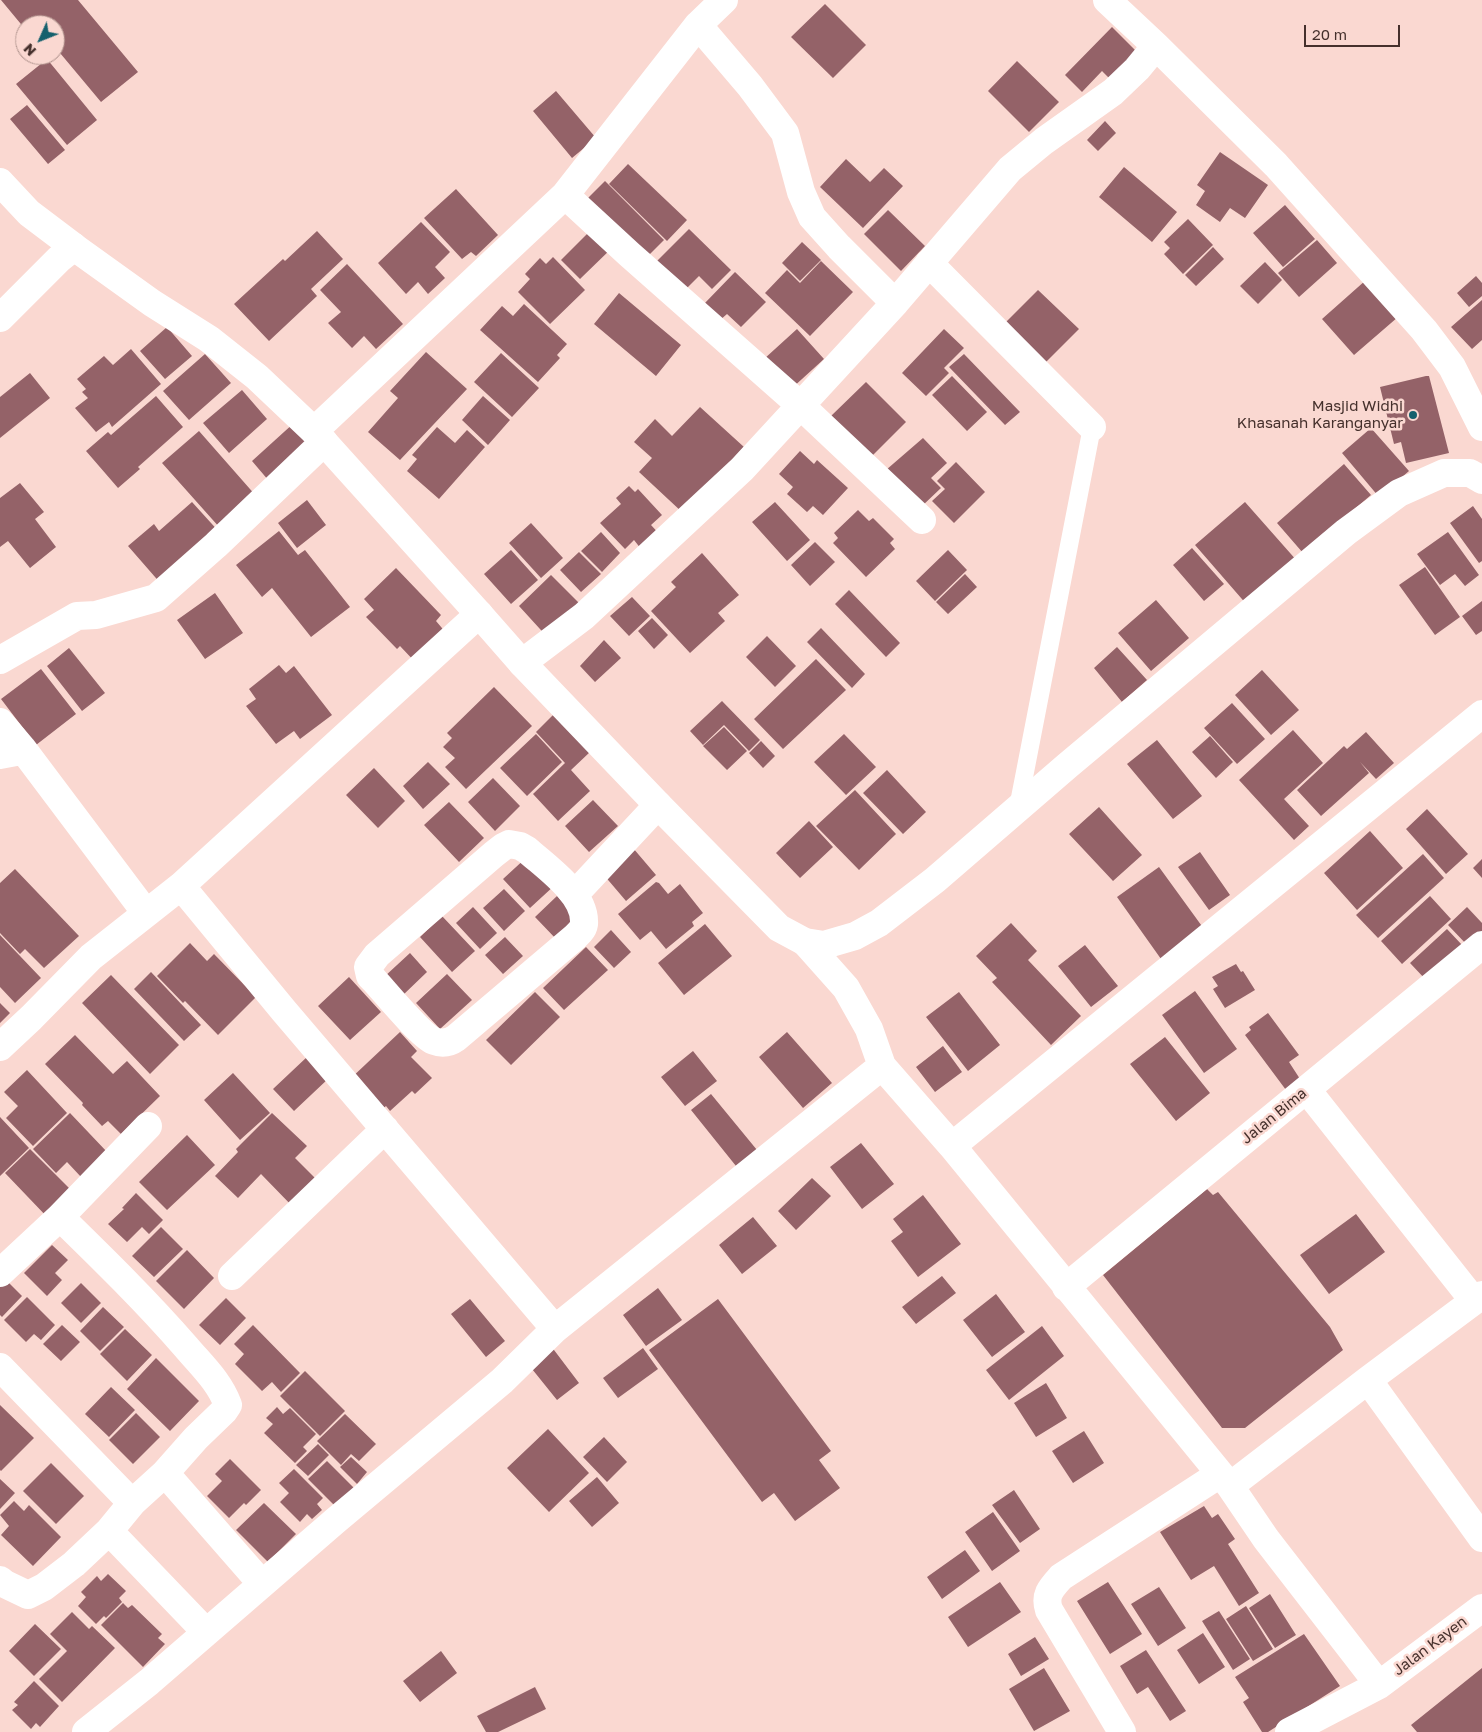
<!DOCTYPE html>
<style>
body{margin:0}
#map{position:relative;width:1482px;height:1732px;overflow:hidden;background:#fad8d1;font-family:"Golos Text",sans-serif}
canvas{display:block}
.north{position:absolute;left:15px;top:15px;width:50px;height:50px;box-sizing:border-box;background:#fad8d1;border:1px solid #b2958f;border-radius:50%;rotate:226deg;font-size:14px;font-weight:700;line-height:20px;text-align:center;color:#45302c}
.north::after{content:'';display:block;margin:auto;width:18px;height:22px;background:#15606d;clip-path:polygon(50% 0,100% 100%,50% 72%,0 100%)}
.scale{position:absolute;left:1304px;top:25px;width:96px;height:22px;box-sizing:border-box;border:2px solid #45302c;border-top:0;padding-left:6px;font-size:15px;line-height:18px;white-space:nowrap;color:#45302c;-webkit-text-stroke:4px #fad8d1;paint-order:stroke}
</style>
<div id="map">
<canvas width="1482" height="1732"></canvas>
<div class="north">N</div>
<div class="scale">20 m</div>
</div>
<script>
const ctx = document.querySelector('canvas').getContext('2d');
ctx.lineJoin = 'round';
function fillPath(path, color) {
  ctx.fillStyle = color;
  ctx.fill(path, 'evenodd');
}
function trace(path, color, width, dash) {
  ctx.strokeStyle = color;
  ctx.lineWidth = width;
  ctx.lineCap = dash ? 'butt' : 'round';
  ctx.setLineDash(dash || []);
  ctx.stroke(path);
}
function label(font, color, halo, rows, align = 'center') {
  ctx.font = font + ' "Golos Text",sans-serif';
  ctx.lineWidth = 5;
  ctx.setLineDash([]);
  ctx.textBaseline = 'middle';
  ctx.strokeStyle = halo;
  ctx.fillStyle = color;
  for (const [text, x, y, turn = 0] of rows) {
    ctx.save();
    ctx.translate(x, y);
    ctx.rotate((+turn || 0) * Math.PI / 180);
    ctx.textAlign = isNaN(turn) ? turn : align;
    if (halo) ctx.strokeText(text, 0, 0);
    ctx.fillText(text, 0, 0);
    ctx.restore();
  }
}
const building = new Path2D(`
 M1,0H78L138,72L101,102L55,47V25H37L33,21L28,25H25V29Z
 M825,4L866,45L833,78L791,37Z
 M1112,27L1144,59L1117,86L1102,71L1082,92L1065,75Z
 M47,59L97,120L67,145L16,84Z
 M1017,61L1059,102L1029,132L988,91Z
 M556,91L596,138L572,158L533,111Z
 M27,105L65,150L48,164L10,119Z
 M1105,121L1116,133L1098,151L1087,140Z
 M1220,152L1268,185L1245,218L1230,208L1220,222L1196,205L1205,191L1197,185Z
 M846,159L870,182L884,168L903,186L863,228L820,187Z
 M628,164L687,220L667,241L609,184Z
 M1124,167L1177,212L1152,242L1099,197Z
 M605,181L664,240L642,262L583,203Z
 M456,189L498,235L476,256L471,252L462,259L424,218Z
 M1285,205L1315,239L1283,267L1253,233Z
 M888,210L925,246L901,271L864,234Z
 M1188,219L1213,245L1183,274L1164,254L1170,248L1164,242Z
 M421,222L450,252L435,267L445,278L428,294L418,282L406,294L378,263Z
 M595,226L614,246L580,279L561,260Z
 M689,229L731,270L712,289L699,276L681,294L653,265Z
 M317,231L343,259L311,289L317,296L269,341L234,304L283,259L285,261Z
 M1317,240L1337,263L1299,297L1278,273Z
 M802,242L821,260L800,281L782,263Z
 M1213,247L1224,259L1196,286L1185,275Z
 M553,257L585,290L550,324L518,292L530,279L525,274L540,258L546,264Z
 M821,261L853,292L810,336L765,293L787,270L800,283Z
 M1265,262L1282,280L1258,304L1240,286Z
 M347,264L403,324L376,349L364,336L352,348L328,323L341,312L320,290Z
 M735,272L766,302L741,327L727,314L719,321L703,305Z
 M1476,276L1482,283V296L1469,307L1457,293Z
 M1366,280L1398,317L1354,355L1322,319Z
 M1038,290L1079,329L1040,368L1000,328Z
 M619,293L681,345L656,376L594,324Z
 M1482,300V340L1472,349L1451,327Z
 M524,304L567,344L557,355L560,358L538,382L480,330L502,306L513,316Z
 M167,327L192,356L165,379L140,351Z
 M797,329L824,359L791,389L764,359Z
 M944,329L964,348L944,368L949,373L926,396L902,373Z
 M131,349L161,384L112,427L109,422L96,432L75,408L88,398L82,392L86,389L77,379L104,356L113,365Z
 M426,352L467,389L400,460L368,432L398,398L390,391Z
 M501,353L539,388L512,417L474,382Z
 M205,354L231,383L189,420L163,391Z
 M964,354L1020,412L1005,425L949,367Z
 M30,373L50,398L0,438V397Z
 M952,376L987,412L967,431L932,395Z
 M1426,376H1429L1449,453L1406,463L1401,442L1394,444L1380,387Z
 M866,382L906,422L871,457L831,416Z
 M242,390L267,419L229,453L203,423Z
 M156,396L183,427L138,467L140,469L118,488L86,451L108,432L111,435Z
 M483,396L510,420L488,445L462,420Z
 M700,407L744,447L683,513L639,472L652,458L634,442L655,419L672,436Z
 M295,422L312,441L269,481L252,461Z
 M437,427L455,443L467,430L485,447L439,499L407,471L417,459L412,455Z
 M1371,428L1409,471L1379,497L1342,453Z
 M199,431L257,497L220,528L162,463Z
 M923,438L947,463L931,478L941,488L921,507L886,470Z
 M800,451L814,464L817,460L848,488L823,515L813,506L807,512L787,494L793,487L779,474Z
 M956,462L985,492L954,523L932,501L945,489L937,481Z
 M1344,464L1371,495L1303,553L1277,523Z
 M20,483L44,512L35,519L56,547L30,568L8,541L0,547V498Z
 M629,486L635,492L638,489L662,515L651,525L663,538L645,554L634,540L625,549L600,523L621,504L616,498Z
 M307,500L326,525L297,548L278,523Z
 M192,502L221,534L162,585L128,546L154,524L159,531Z
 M775,502L810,540L787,561L752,522Z
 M1245,502L1298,562L1248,606L1195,545Z
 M1473,506L1482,519V561L1479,563L1450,523Z
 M858,510L869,521L873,518L894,539L890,543L895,549L866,577L833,543L838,538L834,533Z
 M531,523L563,558L541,578L509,543Z
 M279,531L298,555L305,550L350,607L311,637L272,588L262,597L236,565Z
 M601,532L620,553L602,572L581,551Z
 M1448,532L1479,575L1465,586L1455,574L1440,585L1417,554Z
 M815,542L835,562L810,586L791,565Z
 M1192,548L1224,584L1204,601L1173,565Z
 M511,550L538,580L511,604L484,574Z
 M948,550L967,570L935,601L916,581Z
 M579,552L601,574L581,592L560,570Z
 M702,553L739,595L718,613L725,621L690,653L651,611L676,587L671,582Z
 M1425,567L1460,617L1435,635L1399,585Z
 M396,568L441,615L436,621L447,634L417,664L400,646L397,649L366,617L374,610L364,599Z
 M965,574L977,587L948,614L936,602Z
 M551,575L584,608L550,640L519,606Z
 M849,590L900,643L886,657L835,604Z
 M215,593L243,633L205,659L177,620Z
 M632,597L650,616L629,636L610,616Z
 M1156,600L1189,638L1151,671L1118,633Z
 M1482,601V631L1476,635L1462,616Z
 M652,618L668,635L654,649L638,631Z
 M821,628L865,674L852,688L807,642Z
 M767,636L796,666L775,687L746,657Z
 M604,640L621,658L595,682L580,666Z
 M1117,647L1147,680L1122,702L1094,668Z
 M69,648L105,693L82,711L47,666Z
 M816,659L846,690L783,749L754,719Z
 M279,665L286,673L294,666L332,715L300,739L294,731L276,744L246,706L256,699L249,689Z
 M41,669L76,714L36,745L1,699Z
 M1262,670L1299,710L1271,735L1235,695Z
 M494,687L532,726L466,789L445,767L455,758L443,747L452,738L447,733Z
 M722,701L760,740L749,751L724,725L703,745L690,731Z
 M1232,703L1265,739L1237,764L1204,728Z
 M554,714L590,752L571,770L590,791L558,821L533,794L565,763L536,732Z
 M724,727L747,751L727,770L703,746Z
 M1293,730L1323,763L1284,799L1309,826L1294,840L1239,780Z
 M1366,732L1394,763L1376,779L1360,762L1369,773L1321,816L1297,790L1344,746L1347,749Z
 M536,734L562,762L527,796L500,768Z
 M844,734L876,767L846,795L814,762Z
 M1210,736L1233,762L1216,778L1192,752Z
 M1157,740L1202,796L1173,819L1127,764Z
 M761,741L775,756L763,768L749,753Z
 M428,762L450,784L423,809L403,786Z
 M374,768L405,801L378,828L346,795Z
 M887,770L926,812L903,834L863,793Z
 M493,778L520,806L495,831L468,802Z
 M855,790L896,834L859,870L816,826Z
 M593,800L618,826L589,852L565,826Z
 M449,802L484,838L459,862L424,825Z
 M1099,807L1142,855L1113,881L1069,834Z
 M1427,809L1468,854L1446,874L1406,829Z
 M809,821L833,847L800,878L776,853Z
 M1370,831L1403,868L1357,910L1324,873Z
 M633,848L656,875L626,901L603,874Z
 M1200,852L1230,895L1209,910L1178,867Z
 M1423,854L1444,878L1378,938L1356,915Z
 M528,856L555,885L530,908L503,879Z
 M1482,859V878L1473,868Z
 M1159,867L1204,929L1161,959L1117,897Z
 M15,869L79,936L44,968L25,949L20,954L0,933V883Z
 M656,882L659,883L668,894L680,884L703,913L692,922L694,926L666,949L651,931L640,940L618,914Z
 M504,889L525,911L504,931L483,908Z
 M557,896L579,920L557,940L535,917Z
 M1430,896L1451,919L1402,964L1381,941Z
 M473,907L497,933L480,949L456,923Z
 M1467,907L1482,923V933L1468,946L1448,925Z
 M442,916L475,951L452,972L420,937Z
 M1011,923L1037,951L1028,960L1081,1016L1051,1045L992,982L997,978L976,956Z
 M705,924L732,956L684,995L658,963Z
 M1447,929L1463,946L1426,980L1410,963Z
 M611,930L631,952L614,968L594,947Z
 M0,935L41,978L15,1003L0,987Z
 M505,937L523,956L503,974L485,955Z
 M190,943L207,961L214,954L256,997L218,1035L185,1001L183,1003L157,976Z
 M1085,945L1118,986L1091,1007L1058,966Z
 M586,947L608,970L564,1010L543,988Z
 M410,953L427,972L402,996L384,977Z
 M1236,964L1241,972L1243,971L1255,990L1225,1008L1213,989L1218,986L1212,977Z
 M151,972L201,1025L184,1041L134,989Z
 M447,974L472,1000L440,1029L416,1003Z
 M111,975L179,1045L150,1074L82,1003Z
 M349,977L381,1012L350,1040L318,1006Z
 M1195,991L1237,1049L1204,1073L1162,1015Z
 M535,992L560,1017L511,1065L486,1040Z
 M959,992L1000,1045L968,1071L926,1017Z
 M0,1003L10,1013L0,1023Z
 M1268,1013L1299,1055L1289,1062L1300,1079L1286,1090L1245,1035L1251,1030L1249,1027Z
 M400,1032L417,1051L411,1057L432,1078L415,1094L412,1091L390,1111L386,1106L379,1112L349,1080Z
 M787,1032L832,1083L803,1108L759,1057Z
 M75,1035L113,1074L127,1061L160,1096L121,1134L108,1121L102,1126L82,1105L83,1103L45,1064Z
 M1165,1037L1210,1093L1176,1121L1130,1064Z
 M943,1046L962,1072L935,1092L916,1067Z
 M693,1051L717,1081L685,1106L661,1077Z
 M308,1056L329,1078L294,1111L273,1089Z
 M27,1070L67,1113L33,1146L6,1118L18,1106L4,1092Z
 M233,1073L270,1113L240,1140L204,1100Z
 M711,1094L757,1150L736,1166L691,1110Z
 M70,1113L108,1153L82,1178L67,1162L56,1173L33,1149Z
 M272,1113L307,1146L295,1158L320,1183L295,1209L261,1174L238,1198L215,1176L238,1152L236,1149Z
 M0,1117L29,1148L0,1176Z
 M187,1135L215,1165L167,1210L139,1182Z
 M861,1143L894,1184L862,1209L830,1167Z
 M30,1149L75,1194L49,1219L5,1173Z
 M812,1178L831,1196L796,1230L778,1211Z
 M1207,1189L1213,1195L1218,1192L1330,1327L1343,1350L1245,1428H1222L1103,1275Z
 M136,1193L163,1220L149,1234L142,1227L127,1242L108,1224L124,1209L122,1208Z
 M923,1195L961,1244L918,1277L891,1241L903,1232L893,1219Z
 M1356,1214L1385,1252L1329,1294L1300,1255Z
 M753,1217L777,1246L742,1274L719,1245Z
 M161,1227L183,1249L154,1277L132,1256Z
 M52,1245L68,1260L55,1273L62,1280L47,1296L24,1273Z
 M187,1250L214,1278L184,1309L156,1281Z
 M942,1276L956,1293L916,1324L902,1307Z
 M4,1278L22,1296L2,1317L0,1315V1282Z
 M81,1283L101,1303L81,1323L61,1303Z
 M658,1288L682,1320L646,1346L623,1315Z
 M996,1294L1025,1332L992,1357L963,1320Z
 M27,1297L55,1325L41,1340L34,1334L26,1342L4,1320Z
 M226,1298L246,1318L220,1345L199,1325Z
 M470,1299L505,1341L486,1357L451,1314Z
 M718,1299L831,1451L819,1460L840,1488L795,1521L774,1493L762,1502L649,1350Z
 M103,1307L124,1327L100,1351L80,1331Z
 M62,1325L80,1342L61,1361L43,1344Z
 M253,1325L300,1373L281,1392L272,1382L262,1391L235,1364L244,1354L234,1344Z
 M1042,1326L1064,1356L1009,1400L986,1370Z
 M125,1329L152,1355L127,1381L100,1354Z
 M551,1346L579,1383L557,1400L528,1364Z
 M643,1348L658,1369L618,1398L603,1378Z
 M156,1358L199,1401L170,1431L127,1389Z
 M305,1371L345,1411L320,1436L280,1396Z
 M1046,1383L1067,1418L1036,1437L1014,1403Z
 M111,1387L135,1410L109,1437L85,1414Z
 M0,1405L34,1438L1,1471L0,1470Z
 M277,1407L283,1414L290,1408L316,1434L303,1447L307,1451L295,1463L264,1433L273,1424L266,1418Z
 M136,1413L160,1437L133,1464L109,1440Z
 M345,1414L376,1444L359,1461L351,1454L341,1465L317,1441Z
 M548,1429L589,1473L549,1512L507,1468Z
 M1084,1431L1104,1463L1073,1483L1052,1451Z
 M604,1437L627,1462L607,1482L583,1457Z
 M318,1444L329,1455L308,1476L296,1465Z
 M351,1457L367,1472L357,1484L340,1467Z
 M230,1459L261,1490L246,1505L244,1503L229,1518L207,1496L222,1481L215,1474Z
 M327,1461L355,1489L337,1508L308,1479Z
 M51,1463L84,1496L56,1524L23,1491Z
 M294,1469L323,1498L317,1504L322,1510L312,1519L307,1514L300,1522L280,1502L289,1493L279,1483Z
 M597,1477L619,1503L592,1527L569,1501Z
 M0,1479L15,1493L0,1509Z
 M1014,1490L1040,1529L1020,1543L992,1505Z
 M14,1501L24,1511L29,1505L61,1537L33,1566L1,1535L9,1526L0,1515Z
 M264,1503L296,1534L268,1562L236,1530Z
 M1204,1506L1212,1518L1218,1514L1235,1539L1228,1544L1259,1593L1239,1606L1214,1566L1191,1580L1160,1532Z
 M993,1512L1020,1551L992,1571L965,1532Z
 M965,1550L980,1571L942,1599L927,1577Z
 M108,1574L126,1591L119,1598L122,1602L106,1618L104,1616L96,1624L78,1606L86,1597L81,1592L97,1576L101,1581Z
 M1000,1582L1021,1612L968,1647L948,1617Z
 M1108,1582L1142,1634L1110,1654L1077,1601Z
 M1159,1587L1186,1628L1158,1646L1131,1604Z
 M1270,1594L1296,1635L1275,1648L1249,1608Z
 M123,1603L128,1608L132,1605L162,1634L158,1638L165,1644L143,1667L101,1625Z
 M1246,1606L1273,1649L1253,1661L1226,1619Z
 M1219,1611L1250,1659L1233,1670L1202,1621Z
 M72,1612L89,1629L92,1626L115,1648L62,1702L39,1679L67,1651L50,1634Z
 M35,1624L61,1649L34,1676L9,1651Z
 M1203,1633L1225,1667L1199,1684L1177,1650Z
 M1304,1634L1340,1686L1268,1732H1262L1243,1702L1249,1698L1235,1677Z
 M1035,1637L1049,1659L1021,1676L1008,1654Z
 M1146,1650L1186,1711L1170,1721L1148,1687L1137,1694L1120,1666Z
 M441,1651L457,1673L420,1702L403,1681Z
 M1044,1668L1070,1711L1034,1731L1009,1689Z
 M1482,1668V1732H1417L1411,1725Z
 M34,1681L59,1706L40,1727L36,1723L31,1729L12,1710L18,1705L14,1702Z
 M535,1687L546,1709L498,1732H486L477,1716Z`);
const lane = new Path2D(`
 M1018,808L1092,427`);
const street = new Path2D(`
 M1107,0L1156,46
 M698,25L750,86L785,133L801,192L812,217L839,247L895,303
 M565,195L629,254L800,405L922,520
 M929,263L1092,427
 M0,318L59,259L74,247
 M314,431L565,195L698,25L724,0
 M0,660L77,616L96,615L156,598L216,545L324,442
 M522,663L584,616L742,469L895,303L1010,169L1044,141L1113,92L1137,69L1156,46L1276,165L1424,330L1452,367L1482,427
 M0,722L22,748
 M0,755L16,752L22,748L146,913
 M509,844L520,846L527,850C546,867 584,893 584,921C585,928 579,933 575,937L456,1038C449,1043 442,1044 434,1041C420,1035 386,993 374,980L370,976L368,967L377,955L494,854L503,847Z
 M181,886L284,1011L555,1329
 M575,894L658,805
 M805,942L846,988L869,1029L882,1066L952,1146L1230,1486L1266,1539L1379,1685
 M0,1047L31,1018L91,957L181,886L479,614
 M1307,1090L1474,1301
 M952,1146L1482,714
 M0,1273L60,1217L148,1126
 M232,1276L385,1129
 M1066,1287L1482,945
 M0,1367L132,1503
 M1368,1380L1482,1538
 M165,1473L262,1584
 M1230,1486L1368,1380L1482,1295
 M109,1531L206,1632
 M0,1580L5,1584L28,1595L44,1587L74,1564L109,1531L132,1503L165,1473L196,1438L224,1411L228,1405C219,1381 202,1366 186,1347C146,1301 103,1259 60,1217
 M86,1732L149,1682L335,1521L502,1381L555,1329L882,1066
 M1122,1732L1049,1610C1044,1595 1051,1588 1061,1577L1220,1474
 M1289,1732L1379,1685L1482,1608`);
const secondary = new Path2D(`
 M0,182L29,213L74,247L152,303L209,339L257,377L314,431L479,614L522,663L658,805L779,928L805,942L824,945L855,936L879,923L935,880L1067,766L1346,532L1399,493L1444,473H1470L1482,480`);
const markers = [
 [1413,415,5,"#15606d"]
];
const poiNames = [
 ["Masjid Widhi",1403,406],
 ["Khasanah Karanganyar",1403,423]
];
const streetNames = [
 ["Jalan Bima",1274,1116,-39],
 ["Jalan Kayen",1430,1646,-37]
];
fillPath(building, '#946268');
trace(lane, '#fff', 18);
trace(street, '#fff', 28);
trace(secondary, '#fff', 28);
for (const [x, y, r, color] of markers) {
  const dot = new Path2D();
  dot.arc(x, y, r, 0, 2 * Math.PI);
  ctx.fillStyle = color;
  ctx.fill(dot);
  trace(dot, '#fad8d1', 2);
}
label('15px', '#45302c', '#fad8d1', poiNames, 'right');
label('15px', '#45302c', '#fad8d1', streetNames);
</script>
